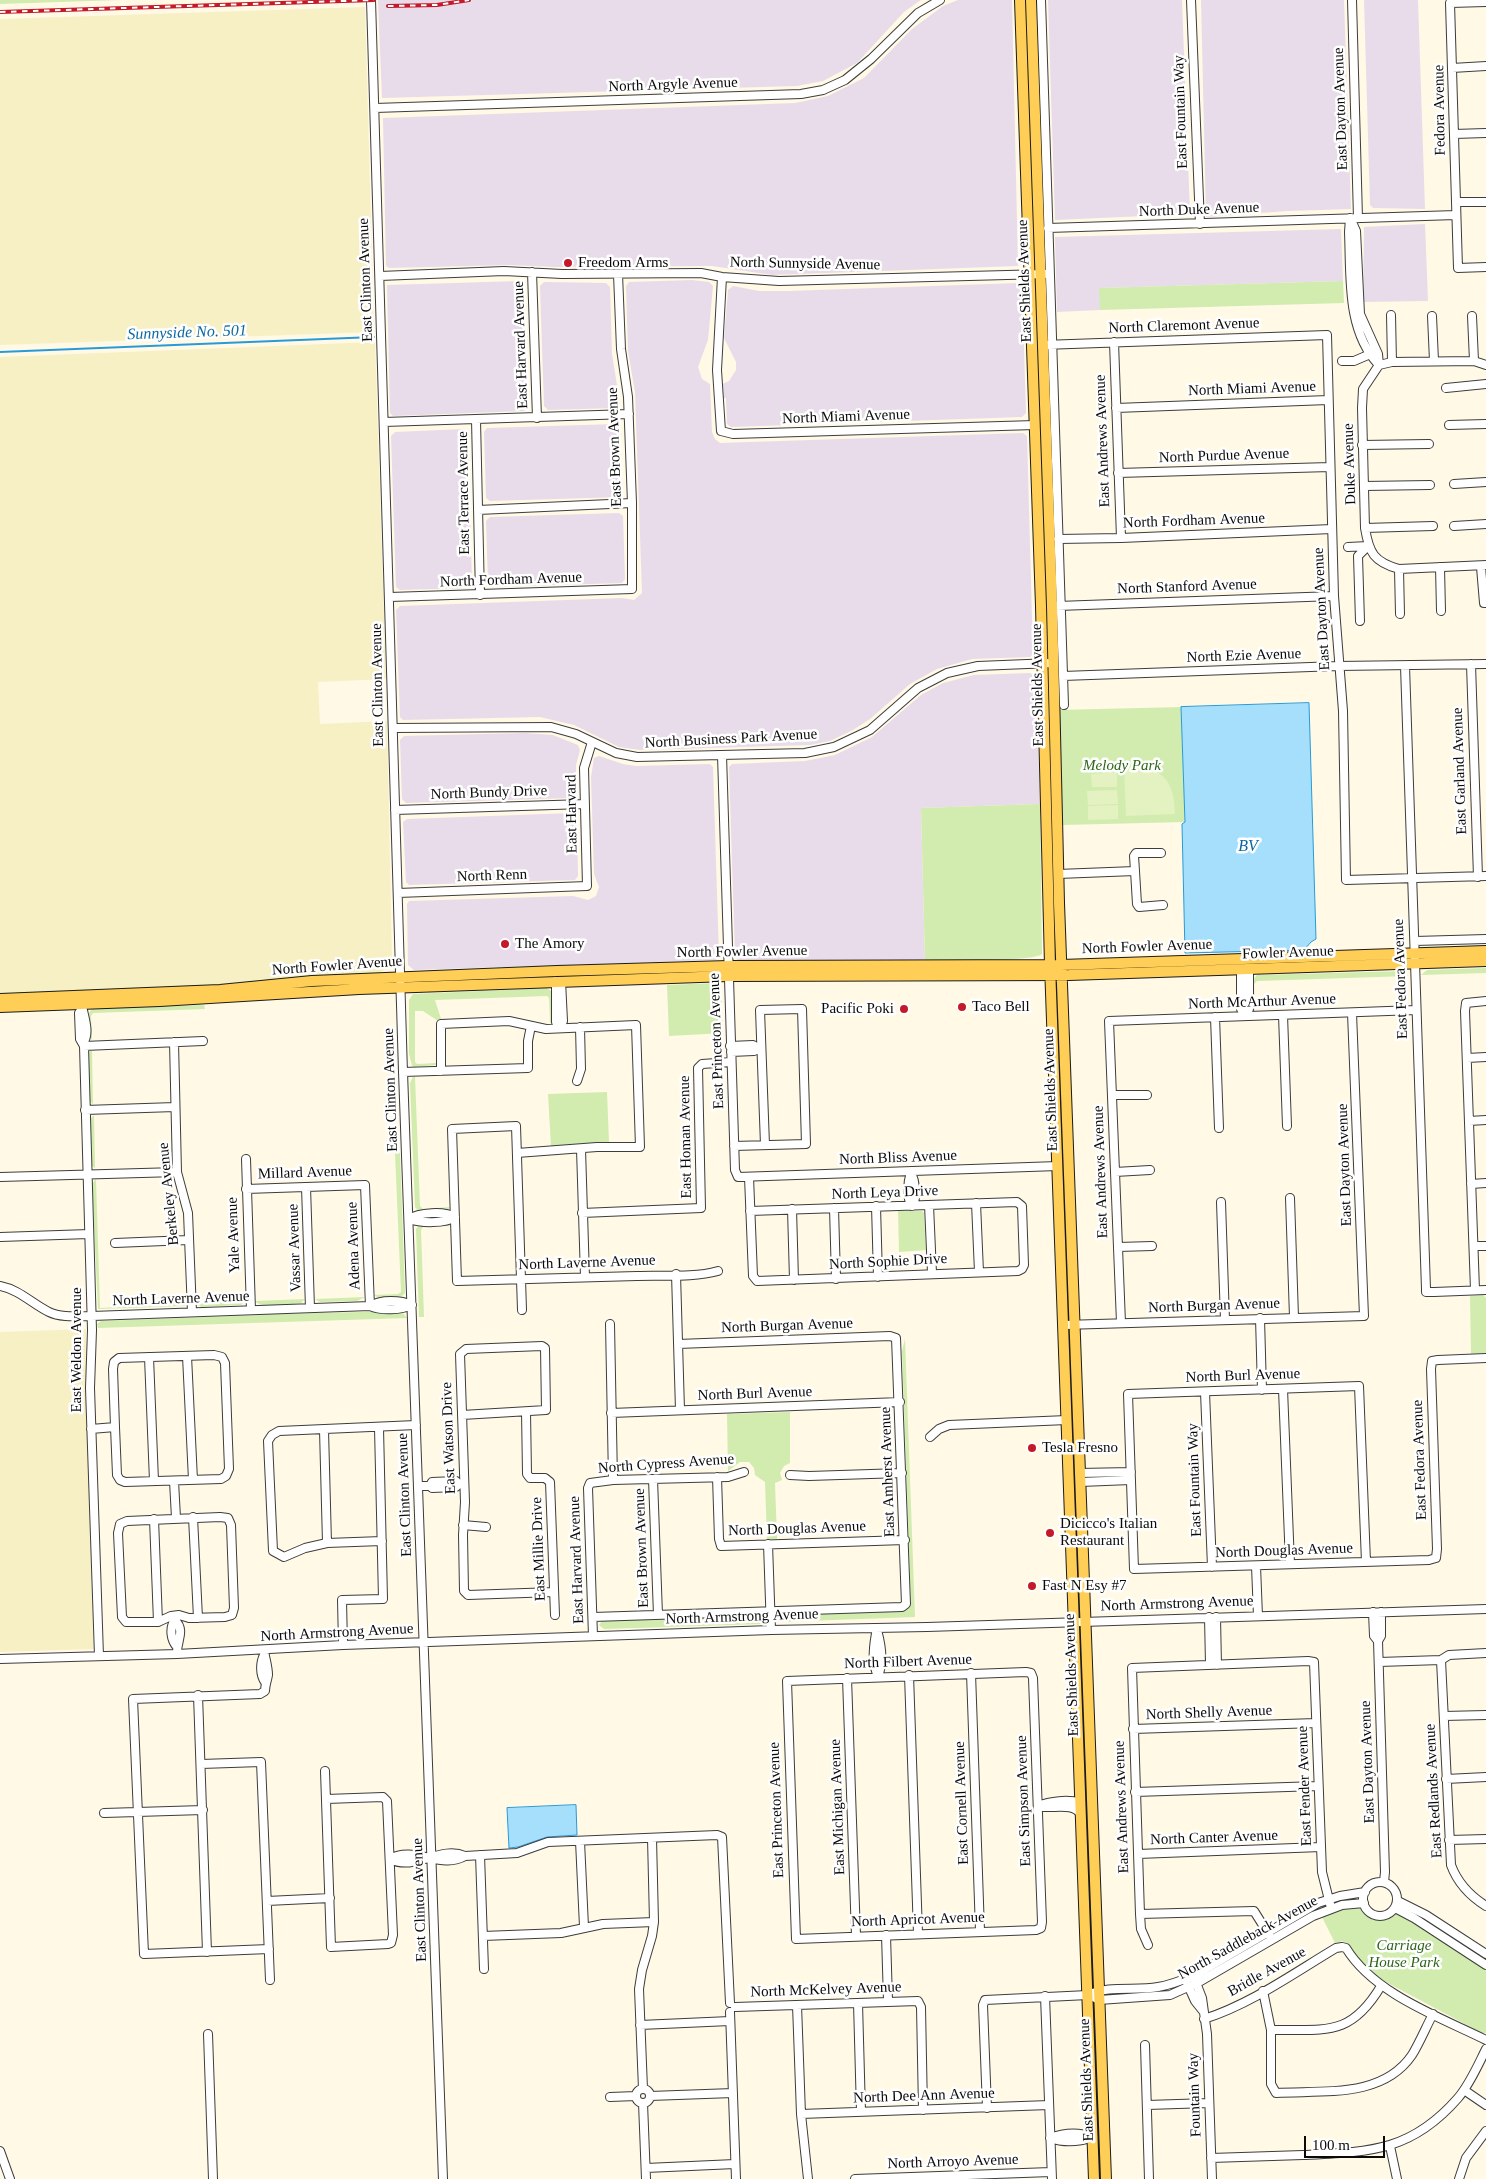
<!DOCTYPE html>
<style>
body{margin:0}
#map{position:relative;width:1486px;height:2179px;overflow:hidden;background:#fff9e6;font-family:Georgia,serif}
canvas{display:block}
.scale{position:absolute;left:1304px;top:2136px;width:81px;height:22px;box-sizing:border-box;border:2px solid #0a0a0a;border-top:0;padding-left:6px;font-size:15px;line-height:18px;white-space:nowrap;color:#0a0a0a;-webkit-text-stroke:4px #fff;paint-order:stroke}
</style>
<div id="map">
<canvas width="1486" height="2179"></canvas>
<div class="scale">100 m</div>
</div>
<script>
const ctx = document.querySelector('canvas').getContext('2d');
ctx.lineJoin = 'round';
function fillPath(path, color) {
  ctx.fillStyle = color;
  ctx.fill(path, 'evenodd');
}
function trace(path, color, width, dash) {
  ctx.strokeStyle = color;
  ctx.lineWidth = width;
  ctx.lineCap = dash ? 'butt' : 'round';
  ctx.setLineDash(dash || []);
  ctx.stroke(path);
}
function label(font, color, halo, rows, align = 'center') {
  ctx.font = font + ' Georgia,serif';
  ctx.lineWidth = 5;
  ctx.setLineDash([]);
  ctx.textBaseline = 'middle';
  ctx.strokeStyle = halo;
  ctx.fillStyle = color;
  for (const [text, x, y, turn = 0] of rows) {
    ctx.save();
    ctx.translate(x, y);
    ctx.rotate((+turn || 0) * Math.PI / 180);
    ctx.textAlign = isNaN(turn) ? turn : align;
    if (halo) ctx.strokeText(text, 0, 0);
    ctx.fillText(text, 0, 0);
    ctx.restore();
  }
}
const industrial = new Path2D(`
 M378,0H921L904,12L857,63L823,81L797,86L382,98Z
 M958,0H1012L1018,266L772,275L712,266L554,267L509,265L389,268L386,266L383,118L795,103L828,96L864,78L912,29L943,6Z
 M1048,0H1182L1190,214L1055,220Z
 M1201,0H1344L1351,209L1287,211L1206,217Z
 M1364,0H1418L1425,209L1373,208L1370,205Z
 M1425,224L1428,301L1363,302L1364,227Z
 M1341,229L1343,281L1100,288V310L1057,312L1055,237Z
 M692,280L709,282L713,286L708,340L698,367L702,379L710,384L712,432L715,439L720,443L1023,433L1027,436L1033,654L1030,657L972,659L937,669L910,684L870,719L853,730L830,741L810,745L640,750L619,747L574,725L540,717L403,720L400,717L397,636L396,610L400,606L622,598L634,600L642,593L635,392L628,351L626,286L629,282Z
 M520,281L524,285L527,380L528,407L524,411L393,416L390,413L387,285Z
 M544,282L606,283L610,287L612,354L620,404L616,408L548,410L544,406L540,286Z
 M1019,283L1022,286L1026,413L1022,417L731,427L727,424L726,398H718V386L729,381L736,370V362L724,338L728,290L733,286L759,291H788Z
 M616,424L620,428L623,497L490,501L486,498L484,432L487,428Z
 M464,429L468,433L472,584L469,588L400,590L396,587L391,436L395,432Z
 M619,513L623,516L625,579L622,583L492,587L488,583L486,521L490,517Z
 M1030,673L1036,677L1040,804L921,808L925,960H738L735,956L729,767L732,764L805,761L835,755L872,737L921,695L943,683L974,675Z
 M524,733L553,735L578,745L580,750L576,765V794L572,798L406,803L402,799L400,740L404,736Z
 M599,756L623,764L636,766L710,764L713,767L719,957L716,960L414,970L408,965L407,904L409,901L573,896L588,900L596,896L599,887L594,874L591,777L594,758Z
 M573,813L577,817L578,876L575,880L409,885L406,882L403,822L407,819Z`);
const farmland = new Path2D(`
 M365,7L374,332L0,345V19Z
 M375,342L386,679L318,682L320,724L387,721L392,960L390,967L373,976L311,984L0,997V357Z
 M86,1329L94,1649L0,1652V1332Z`);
const green = new Path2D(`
 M0,0H120L0,4Z
 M1343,281L1344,303L1100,310L1099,288Z
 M1181,707L1185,822L1062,825L1059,710Z
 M1040,804L1042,954C1034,962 943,960 925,960L921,808Z
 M1486,968V973L1421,975L1427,970Z
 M1404,971L1408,976L1257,981L1254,984L1255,1010L1253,1008L1252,981L1257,975Z
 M716,983L721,988L723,1033L669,1036L667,985Z
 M547,988L552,992V1022L550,1023L549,998L547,996L435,1000L441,1019L438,1021L423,1011H415V1062L417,1064L436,1063V1065L414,1067L412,1066L409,1053V1000L413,994Z
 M204,1005L205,1009L93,1013L91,1016L92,1040L88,1035L87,1016L92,1009Z
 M92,1050L93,1105L90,1101L88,1053Z
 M413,1077H415L420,1206L423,1209L450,1207L447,1211L419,1212L415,1207L410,1083Z
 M607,1092L609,1142L551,1147L548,1094Z
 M94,1115L95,1168L91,1165L90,1119Z
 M395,1153H400L405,1293L400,1298L380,1299L374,1295L398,1294L401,1292Z
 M96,1179L100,1308L186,1303L185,1306L98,1309L92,1184Z
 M898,1211H922L924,1213L926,1250L899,1252Z
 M447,1223L450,1226L423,1227L421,1230L424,1317H419L416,1229L420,1224Z
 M1483,1295L1486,1298V1353L1471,1354L1470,1296Z
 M365,1297L357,1301L320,1302L315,1299Z
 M305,1299L301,1303C289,1304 263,1310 255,1301Z
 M245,1301L241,1305L201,1307L196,1303Z
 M401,1311L407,1318L98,1328L97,1324L101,1321L261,1315L271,1312L276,1314Z
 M905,1339L915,1617L779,1622L777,1616L780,1614L904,1610L911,1606L902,1351Z
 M790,1412V1463L784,1466L780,1473L782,1480L775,1483L777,1539H767L765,1482L755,1475L754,1468L749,1462H740L728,1471L727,1414Z
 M762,1615L764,1622L761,1624L604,1629L599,1625L603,1620Z
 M1351,1906H1361L1366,1913L1376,1919H1386L1395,1914L1401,1913L1486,1968V2033H1482L1384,1981L1364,1965L1348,1944L1342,1941L1335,1943L1321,1915Z`);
const pitch = new Path2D(`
 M1124,767C1161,766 1174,777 1175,814L1126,816Z
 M1117,772V787H1092L1091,774Z
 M1117,790L1118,804L1088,805L1087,791Z
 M1118,805V819L1088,820V806Z`);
const water = new Path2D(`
 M1309,703L1316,939L1311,942L1304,950L1185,953L1182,824L1185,822L1181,707Z
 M576,1805L577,1835L547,1837L518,1847L509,1848L507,1808Z`);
const stream = new Path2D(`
 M0,352L374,337`);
const minor = new Path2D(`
 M371,0L403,1072L443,2179
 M1041,0L1064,705
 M1191,0L1200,224
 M1352,0L1358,218
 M1486,2L1450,3L1458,268L1486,267
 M1452,68L1486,66
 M375,108L801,94L823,90L845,80L871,59L918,13L940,0
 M1454,134L1486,133
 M1456,202H1486
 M1350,218L1349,232C1351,276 1346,331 1379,365
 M1351,220L1356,231L1360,314L1378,354L1379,365
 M1048,228L1456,215
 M532,272L537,418
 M380,276L504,271L562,274L701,273L722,277L779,281L1045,274
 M722,277L717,370L721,431L733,434L1035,425
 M1391,315L1392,362
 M1432,316L1434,361
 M1472,316L1474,361
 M1114,342L1121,538
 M1043,345L1327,335L1334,596L1343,711L1346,880L1486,876
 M1342,361H1354L1375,352
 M1486,365L1474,361L1392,362L1379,365L1363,389L1362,408L1365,528C1369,553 1374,562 1399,569L1486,565
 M1446,388L1486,384
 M1116,408L1328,400
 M476,420L480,595
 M384,422L629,414
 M1449,425L1486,424
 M1362,445L1429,444
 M1118,473L1330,467
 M1454,484L1486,482
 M1364,486L1430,485
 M478,510L632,503
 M1454,526L1486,524
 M1365,528L1433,526
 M1058,539L1121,538L1332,529
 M1348,547L1368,546
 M1440,567L1441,611
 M1481,567L1484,603H1486
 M1399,569L1400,614
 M390,597L632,589V503L628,397L621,349L618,274
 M1058,606L1334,596
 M1360,621L1358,556L1368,546
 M1471,664L1478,877
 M1405,666L1426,1289V1292H1434L1486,1290
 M1063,676L1338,666L1486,664
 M394,728L551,727L576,734L616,753L637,757L805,753L834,747L870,730L918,688L947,673L978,666L1052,663
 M722,755L735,1170L738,1177L1058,1166
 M395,810L585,804
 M1135,871L1137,904L1139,907L1163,905
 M1058,874L1135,871L1134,856L1136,853H1161
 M398,893L587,886L584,768L592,742
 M1415,941L1486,939
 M1241,970V1009L1245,1016
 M556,981V1022L560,1028
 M82,1004C83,1016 91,1032 83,1043
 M82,1009L79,1013L80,1039L84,1046L92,1330L90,1388L99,1656
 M1283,1015L1287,1126
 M1245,1016L1249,1009V969
 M1215,1017L1219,1128
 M560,1028L563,1021L561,981
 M174,1042L177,1172L188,1213L192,1312
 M84,1046L203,1041
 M730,1046L753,1045L758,1048
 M731,1052L754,1051L761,1048
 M1467,1058L1486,1057
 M441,1071V1024L509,1021L546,1029L636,1025L640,1147H597L517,1153
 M403,1072L528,1068V1041L531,1026
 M577,1081L581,1069L580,1027
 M1112,1095H1147
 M85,1110L175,1107
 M1469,1121L1486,1120
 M734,1146L806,1144L802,1009L760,1010L765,1145
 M581,1149L585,1277
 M246,1159L251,1310
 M911,1172C908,1181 906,1198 912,1206
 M911,1172C915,1181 918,1197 912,1206
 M1115,1172L1150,1170
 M0,1177L177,1172
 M749,1177L753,1276L757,1281L1018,1271L1022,1269L1024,1265L1022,1206L1017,1202L750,1211
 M1471,1184L1486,1183
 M306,1187L310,1308
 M246,1189L365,1185L370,1306
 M1290,1198L1294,1317
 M1221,1202L1225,1320
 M976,1203L979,1272
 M929,1205L932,1273
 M876,1206L878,1277
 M834,1208L836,1279
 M792,1209L794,1280
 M582,1213L701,1208L698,1068L702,1064L731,1062
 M409,1219C419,1212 445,1211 455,1217
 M409,1219C420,1223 445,1224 455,1217
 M0,1237L89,1234
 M115,1243L189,1240
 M1474,1246H1486
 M1118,1247L1152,1246
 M676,1274L680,1410
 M0,1286C20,1290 31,1303 49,1312C61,1318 78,1316 92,1316L370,1306C381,1299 401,1300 412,1305
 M1475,1290L1465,1011L1466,1003L1486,1001
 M370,1306C381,1311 401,1310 412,1305
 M522,1310L516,1126L452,1129L457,1281C517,1279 577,1278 637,1276C663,1275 693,1278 718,1271
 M1260,1318L1262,1390
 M1121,1323L1109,1021L1416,1010
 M610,1324L613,1480
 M1064,1325L1364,1316L1352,1013
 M187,1356L193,1480
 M149,1357L154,1481
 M1283,1389L1290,1564
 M1205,1392L1212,1567
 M526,1412L527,1474L530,1478H545L550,1482L555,1615
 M611,1413L900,1402
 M462,1415L546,1410L545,1348L542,1346L466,1349L460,1354L465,1502L463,1535L464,1591L468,1595L554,1592
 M91,1429L115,1427L113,1369L114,1362L119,1358L214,1355L222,1357L225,1363L229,1469L226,1476L221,1479L125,1482L120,1480L117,1475L115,1427
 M324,1430L327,1543L305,1548L284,1557L273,1551L268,1441L272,1435L279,1431L416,1425
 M930,1437L939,1429L949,1425L1067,1420
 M1079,1473L1131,1472
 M790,1475L809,1476L902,1473
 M717,1477L719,1539L721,1546L905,1540
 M653,1479L658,1615
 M174,1481L176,1518
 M1080,1482L1131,1480
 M418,1486H430L432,1488L456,1487L459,1484L456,1481L432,1482L430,1486
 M193,1517L198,1618
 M220,1517L228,1518L231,1525L234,1608L232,1615L225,1617L189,1618L179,1615L171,1616L158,1622H126L122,1617L118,1533L120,1524L127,1521Z
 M154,1519L158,1622
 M463,1525L486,1527
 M327,1543L382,1541
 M768,1544L771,1630
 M1366,1562L1359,1386L1128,1394L1134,1569L1429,1560L1436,1558L1437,1549L1431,1369L1432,1361L1438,1360L1486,1358
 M1256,1566L1258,1616
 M1373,1612L1374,1636L1378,1641
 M1381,1612V1636L1378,1641L1385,1872L1384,1882
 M593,1617L902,1607L906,1604L896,1338L890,1336L678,1344
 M1209,1617L1210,1665
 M1216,1617L1217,1665
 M877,1628C874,1643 871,1662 878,1676
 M877,1630C881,1644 884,1662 878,1676
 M593,1636L588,1488L590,1483L613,1480L728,1477L744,1472
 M343,1645L342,1600L383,1599L379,1428
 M177,1647C171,1640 169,1628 175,1620C186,1631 176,1642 177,1654
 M264,1650C265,1659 268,1666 268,1675C267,1681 265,1685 265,1691L260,1694L133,1699L144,1954L269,1949
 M264,1655C260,1663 260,1675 265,1682
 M0,1659L177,1654L343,1645L771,1630L927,1627L1486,1609
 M1441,1660L1451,1865C1458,1884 1470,1896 1486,1906
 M1379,1662L1441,1660L1449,1655L1486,1653
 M1026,1672L1031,1673L1033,1678L1042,1922L1041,1928L1036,1930L796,1939L787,1681Z
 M971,1673L980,1931
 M909,1675L918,1933
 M847,1678L856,1936
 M198,1695L207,1952
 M1444,1716L1486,1715
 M1133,1729L1316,1723
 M201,1764L261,1762L270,1980
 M325,1771L331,1947L388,1944L391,1943L393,1935L387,1801L383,1797L326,1799
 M1446,1779L1486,1777
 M1135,1792L1318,1786
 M1038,1806C1051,1810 1073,1801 1081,1815
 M1038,1806C1050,1801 1068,1799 1081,1803
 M104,1813L203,1810
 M1449,1840L1486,1839
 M580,1841L584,1927
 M1138,1854L1321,1847
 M480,1855L484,1969
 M390,1859C414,1845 441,1870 465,1856L517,1853L548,1842L717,1835L722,1837L730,2003
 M390,1859C415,1872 440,1845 465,1856
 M1363 1899a17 17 0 1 1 34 0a17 17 0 1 1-34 0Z
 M267,1901L330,1898
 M1398,1901L1426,1915L1486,1954
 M1395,1908L1414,1918L1486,1965
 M1140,1914L1254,1911L1269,1935
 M886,1935L888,2001
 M483,1936L561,1933L603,1924L654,1922
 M1148,1945L1141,1929L1140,1914L1132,1668L1308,1661L1314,1662L1322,1872L1331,1908
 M1195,1980L1202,1998L1207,2034L1212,2179
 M1187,1983L1195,2001L1203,2011
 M1263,1991L1271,2030V2084L1276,2093C1322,2090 1382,2099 1412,2055C1420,2042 1426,2027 1433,2014
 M1045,1996L1052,2179
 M1095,1998L1099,2000L1170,1995L1199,1982L1313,1916L1342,1905L1364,1903
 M858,2003L861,2112
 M797,2005L801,2114L808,2179
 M735,2007L918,2001L921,2007L923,2110
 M730,2012L736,2179
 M1204,2019C1251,2004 1294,1973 1336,1948L1342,1947L1346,1948C1374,1994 1440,2017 1486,2040
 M640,2025L730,2021
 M1271,2030C1325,2029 1350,2038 1381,1986
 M208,2034L213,2179
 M1145,2045L1149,2179
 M636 2096a7 7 0 1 1 14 0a7 7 0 1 1-14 0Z
 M643,2089L639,1989L642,1970L652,1936L654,1922L652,1838
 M1464,2090L1486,2105
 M650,2096L733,2093
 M610,2097L636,2096
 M643,2103L646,2179
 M1147,2105L1209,2103
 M987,2108L983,2005L985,2000L1088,1995C1109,1985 1135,1991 1158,1987C1171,1985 1183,1980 1195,1975L1318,1903L1340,1896L1365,1892
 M801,2114L1049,2105
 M1050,2138C1063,2133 1079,2132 1093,2137
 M1050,2138C1064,2143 1079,2142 1093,2137
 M1390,2146L1397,2179
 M0,2151L10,2179
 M1211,2158C1242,2157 1272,2156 1303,2155C1369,2152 1411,2152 1458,2098C1470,2084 1478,2065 1486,2049
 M646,2168L735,2164
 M855,2179L1051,2172
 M1459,2179L1466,2158L1486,2131`);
const major = new Path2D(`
 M1020,0L1041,606L1050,965L1094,2179
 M1031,0L1052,606L1059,903L1106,2179
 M0,999L220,990L312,981L557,971L728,966L1061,965L1486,951
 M0,1007L160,1001L359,989L728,976L1069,975L1486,961`);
const rail = new Path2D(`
 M388,6L437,5L469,0
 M0,12L374,0`);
const markers = [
 [568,263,5,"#c31929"],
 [505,944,5,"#c31929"],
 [962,1007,5,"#c31929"],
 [904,1009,5,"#c31929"],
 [1032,1448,5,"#c31929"],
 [1050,1533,5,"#c31929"],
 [1032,1586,5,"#c31929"]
];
const streetNames = [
 ["North Argyle Avenue",673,85,-2],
 ["East Dayton Avenue",1341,109,-92],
 ["Fedora Avenue",1440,110,-91],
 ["East Fountain Way",1181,112,-92],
 ["North Duke Avenue",1199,210,-2],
 ["North Sunnyside Avenue",805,264,1],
 ["East Clinton Avenue",366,280,-92],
 ["East Shields Avenue",1025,281,-92],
 ["North Claremont Avenue",1184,326,-2],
 ["East Harvard Avenue",521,345,-92],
 ["North Miami Avenue",1252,389,-2],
 ["North Miami Avenue",846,417,-2],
 ["East Andrews Avenue",1103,441,-92],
 ["East Brown Avenue",615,447,-92],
 ["North Purdue Avenue",1224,456,-2],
 ["Duke Avenue",1350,464,-92],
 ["East Terrace Avenue",464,493,-91],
 ["North Fordham Avenue",1194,521,-2],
 ["North Fordham Avenue",511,580,-2],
 ["North Stanford Avenue",1187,587,-2],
 ["East Dayton Avenue",1322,609,-93],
 ["North Ezie Avenue",1244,656,-2],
 ["East Clinton Avenue",378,685,-91],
 ["East Shields Avenue",1038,685,-91],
 ["North Business Park Avenue",731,739,-3],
 ["East Garland Avenue",1460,771,-92],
 ["North Bundy Drive",489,793,-2],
 ["East Harvard",572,814,-91],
 ["North Renn",492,876,-2],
 ["North Fowler Avenue",1147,947,-2],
 ["North Fowler Avenue",742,952,-1],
 ["Fowler Avenue",1288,953,-2],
 ["North Fowler Avenue",337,966,-4],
 ["East Fedora Avenue",1401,979,-92],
 ["North McArthur Avenue",1262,1002,-2],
 ["East Princeton Avenue",717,1041,-92],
 ["East Clinton Avenue",391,1090,-92],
 ["East Shields Avenue",1051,1090,-92],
 ["East Homan Avenue",686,1137,-91],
 ["North Bliss Avenue",898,1158,-2],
 ["East Dayton Avenue",1345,1165,-92],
 ["East Andrews Avenue",1101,1172,-92],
 ["Millard Avenue",305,1173,-2],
 ["North Leya Drive",885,1193,-2],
 ["Berkeley Avenue",169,1194,-96],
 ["Yale Avenue",234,1235,-92],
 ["Adena Avenue",354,1246,-92],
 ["Vassar Avenue",295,1248,-92],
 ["North Sophie Drive",888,1262,-3],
 ["North Laverne Avenue",587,1263,-2],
 ["North Laverne Avenue",181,1299,-2],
 ["North Burgan Avenue",1214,1306,-2],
 ["North Burgan Avenue",787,1326,-2],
 ["East Weldon Avenue",77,1350,-90],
 ["North Burl Avenue",1243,1376,-2],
 ["North Burl Avenue",755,1394,-2],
 ["East Watson Drive",449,1438,-92],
 ["East Fedora Avenue",1420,1460,-92],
 ["North Cypress Avenue",666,1464,-4],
 ["East Amherst Avenue",888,1472,-92],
 ["East Fountain Way",1195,1480,-92],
 ["East Clinton Avenue",405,1495,-92],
 ["North Douglas Avenue",797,1529,-2],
 ["East Brown Avenue",642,1548,-92],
 ["East Millie Drive",539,1549,-92],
 ["North Douglas Avenue",1284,1551,-2],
 ["East Harvard Avenue",577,1560,-92],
 ["North Armstrong Avenue",1177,1604,-2],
 ["North Armstrong Avenue",742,1617,-2],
 ["North Armstrong Avenue",337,1633,-3],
 ["North Filbert Avenue",908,1662,-2],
 ["East Shields Avenue",1072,1675,-92],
 ["North Shelly Avenue",1209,1713,-2],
 ["East Dayton Avenue",1368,1762,-92],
 ["East Fender Avenue",1305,1786,-92],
 ["East Redlands Avenue",1434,1791,-93],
 ["East Simpson Avenue",1024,1801,-92],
 ["East Cornell Avenue",962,1803,-92],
 ["East Michigan Avenue",838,1807,-92],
 ["East Andrews Avenue",1122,1807,-92],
 ["East Princeton Avenue",777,1810,-92],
 ["North Canter Avenue",1214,1838,-2],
 ["East Clinton Avenue",420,1900,-92],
 ["North Apricot Avenue",918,1920,-2],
 ["North Saddleback Avenue",1248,1938,-29],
 ["Bridle Avenue",1267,1972,-29],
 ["North McKelvey Avenue",826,1990,-2],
 ["East Shields Avenue",1087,2080,-92],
 ["Fountain Way",1195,2095,-92],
 ["North Dee Ann Avenue",924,2096,-2],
 ["North Arroyo Avenue",953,2162,-2]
];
const poiNames = [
 ["Freedom Arms",578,263],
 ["The Amory",515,944],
 ["Taco Bell",972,1007],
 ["Pacific Poki",894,1009,"right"],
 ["Tesla Fresno",1042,1448],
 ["Dicicco's Italian",1060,1524],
 ["Restaurant",1060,1541],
 ["Fast N Esy #7",1042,1586]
];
const parkNames = [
 ["Melody Park",1122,766],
 ["Carriage",1404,1946],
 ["House Park",1404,1963]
];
const waterNames = [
 ["Sunnyside No. 501",187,333,-2],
 ["BV",1248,847]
];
fillPath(industrial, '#e8dcea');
fillPath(farmland, '#f7f0c5');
fillPath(green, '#d1ecae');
fillPath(pitch, '#e3f2c0');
fillPath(water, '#a6dffb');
trace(water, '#289ad8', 1);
trace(stream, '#289ad8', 2);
trace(minor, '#3d3d3d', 10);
trace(major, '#1b1b1b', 12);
trace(minor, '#fff', 8);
trace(major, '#ffce56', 10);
trace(rail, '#c31929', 4);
trace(rail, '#fff', 2, [5.5]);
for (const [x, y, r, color] of markers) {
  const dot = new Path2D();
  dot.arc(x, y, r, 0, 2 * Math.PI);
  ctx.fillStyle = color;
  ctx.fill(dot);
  trace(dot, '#fff', 2);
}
label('15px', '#0a0a0a', '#fff', streetNames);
label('15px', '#0a0a0a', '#fff', poiNames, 'left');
label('italic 15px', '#2b6517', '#fff', parkNames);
label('italic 16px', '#0b68a3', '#fff', waterNames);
</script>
